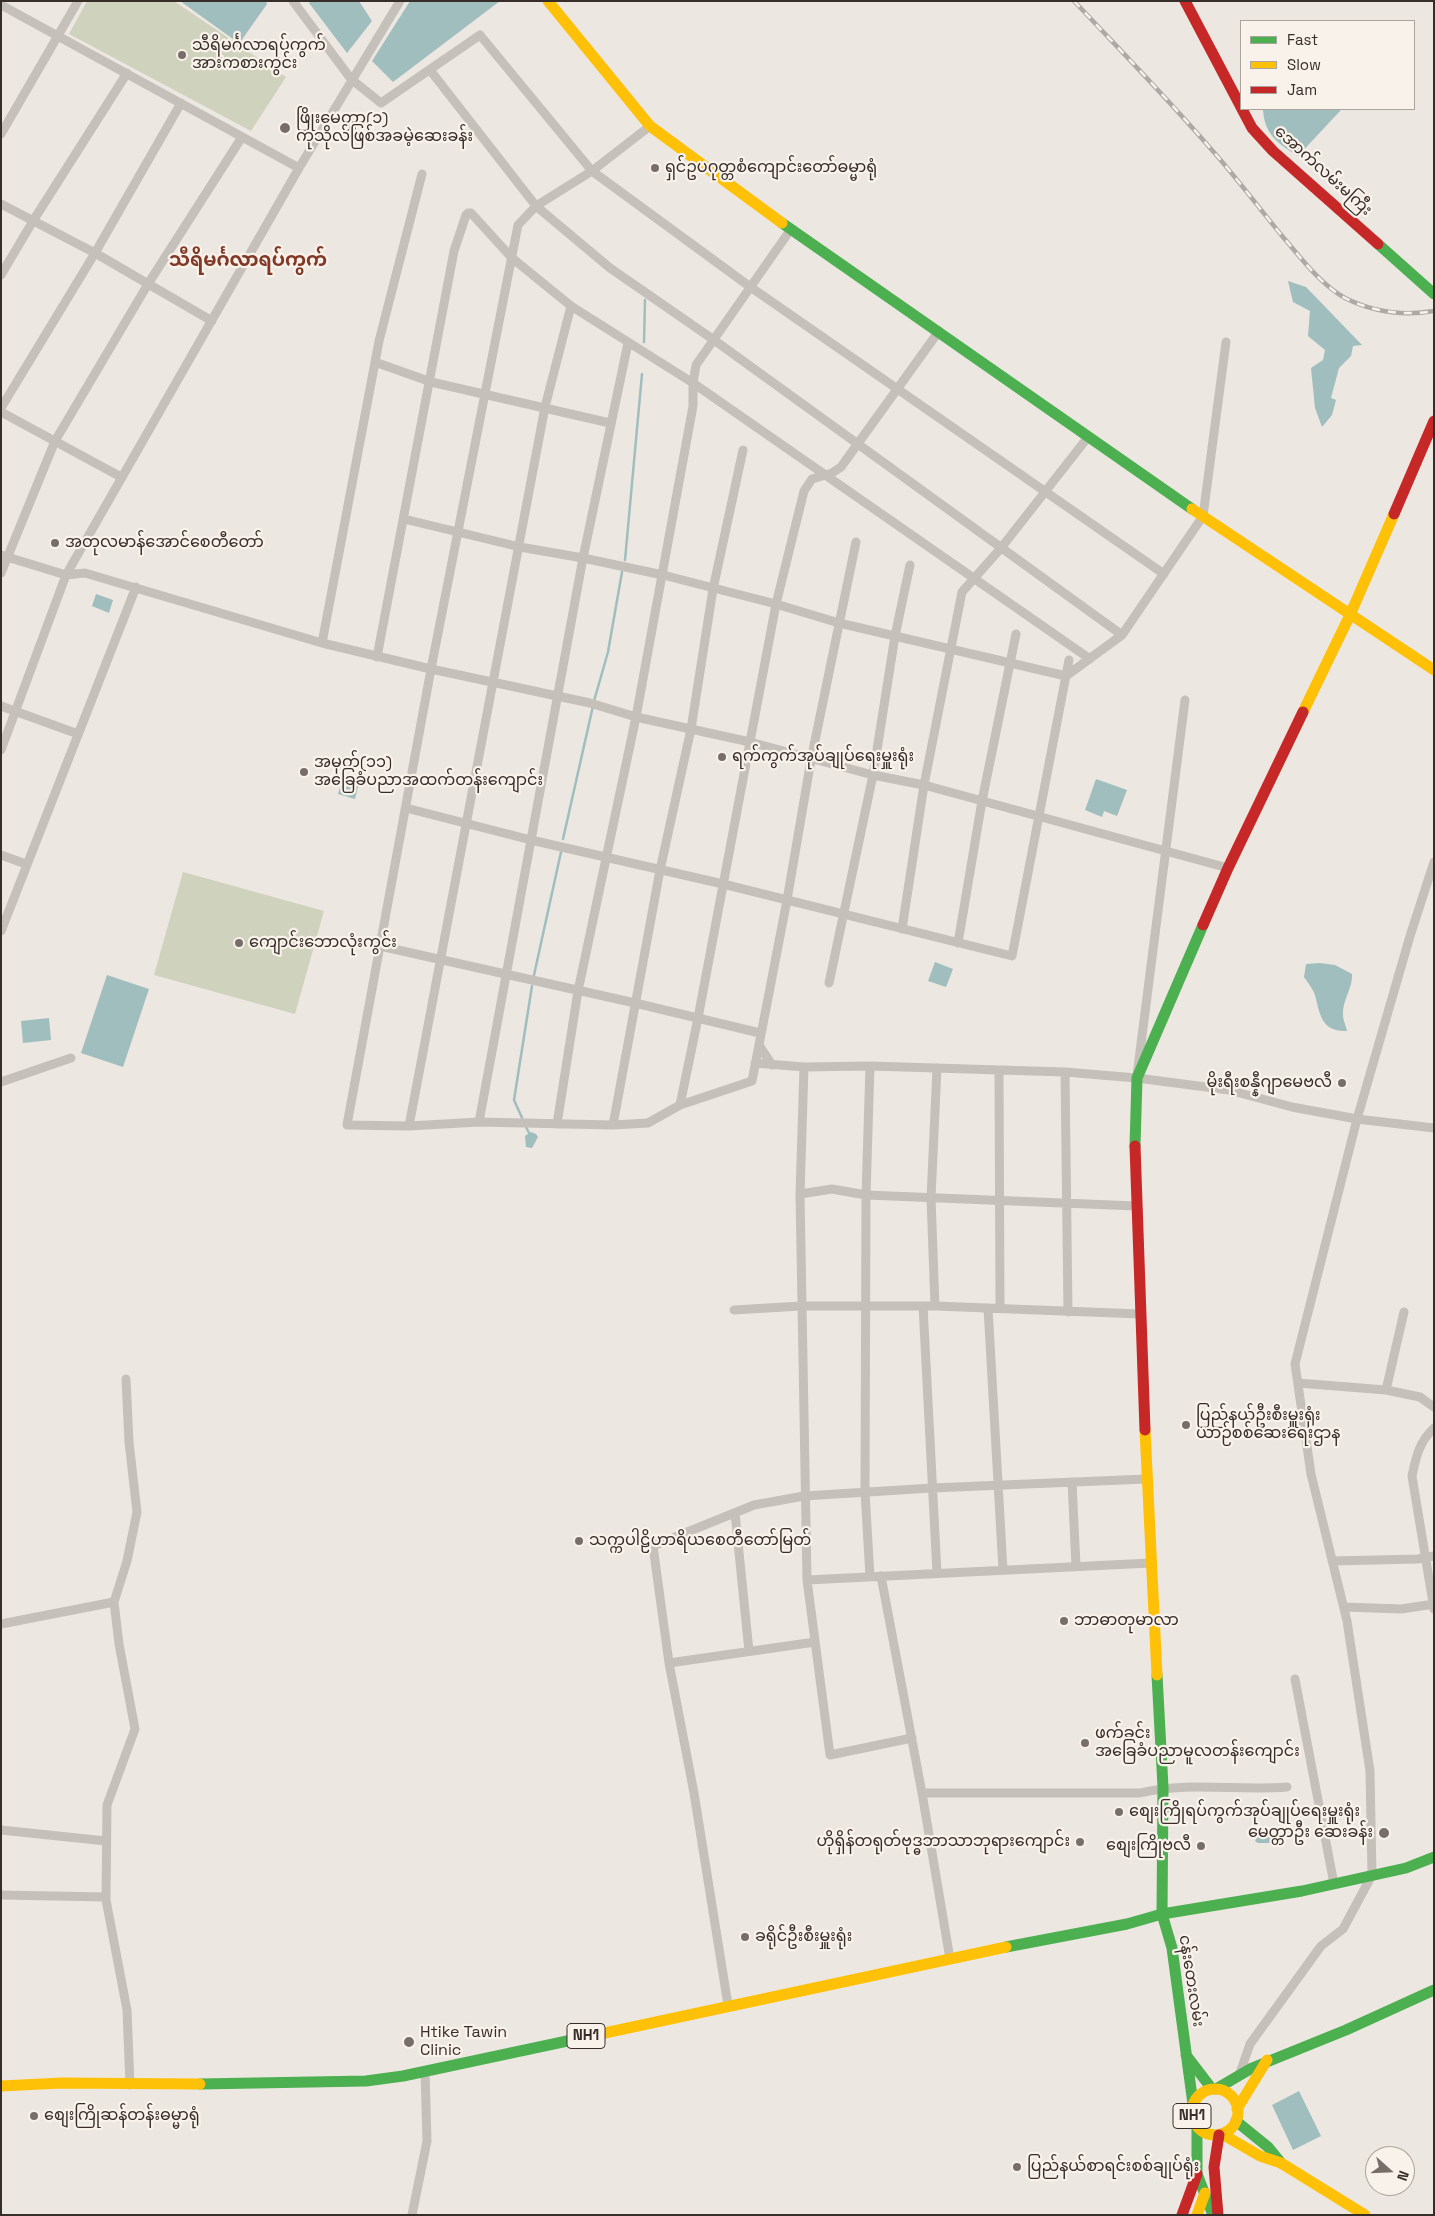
<!DOCTYPE html>
<meta charset="utf-8">
<style>
body{margin:0}
#map{position:relative;width:1435px;height:2216px;overflow:hidden;background:#ede7e2;font-family:"Space Grotesk",sans-serif}
canvas{display:block}
.frame{position:absolute;inset:0;border:2px solid #372d29;pointer-events:none}
.legend{position:absolute;left:1240px;top:20px;width:175px;height:90px;box-sizing:border-box;background:#f9f2ea;border:1px solid #aba39d;margin:0;padding:6px 9px;list-style:none;font-size:15px;color:#372d29}
.legend li{display:flex;align-items:center;gap:10px;height:25px}
.legend b{width:25px;border:1px solid #aba39d}
.north{position:absolute;left:1365px;top:2146px;width:50px;height:50px;box-sizing:border-box;background:#f9f2ea;border:1px solid #aba39d;border-radius:50%;rotate:110deg;font-size:14px;font-weight:700;line-height:20px;text-align:center;color:#372d29}
.north::after{content:'';display:block;margin:auto;width:18px;height:22px;background:#776e6a;clip-path:polygon(50% 0,100% 100%,50% 72%,0 100%)}
</style>
<div id="map">
<canvas width="1435" height="2216"></canvas>
<div class="frame"></div>
<ul class="legend">
<li><b style="height:6px;background:#4caf50"></b>Fast</li>
<li><b style="height:6px;background:#ffc107"></b>Slow</li>
<li><b style="height:6px;background:#c62828"></b>Jam</li>
</ul>
<div class="north">N</div>
</div>
<script>
const ctx = document.querySelector('canvas').getContext('2d');
ctx.lineJoin = 'round';
function fillPath(path, color) {
  ctx.fillStyle = color;
  ctx.fill(path, 'evenodd');
}
function trace(path, color, width, dash) {
  ctx.strokeStyle = color;
  ctx.lineWidth = width;
  ctx.lineCap = dash ? 'butt' : 'round';
  ctx.setLineDash(dash || []);
  ctx.stroke(path);
}
function label(font, color, halo, rows, align = 'center') {
  ctx.font = font + ' "Space Grotesk","Noto Sans Myanmar",sans-serif';
  ctx.lineWidth = 4.5;
  ctx.setLineDash([]);
  ctx.textBaseline = 'middle';
  ctx.strokeStyle = halo;
  ctx.fillStyle = color;
  for (const [text, x, y, turn = 0] of rows) {
    ctx.save();
    ctx.translate(x, y);
    ctx.rotate((+turn || 0) * Math.PI / 180);
    ctx.textAlign = isNaN(turn) ? turn : align;
    if (halo) ctx.strokeText(text, 0, 0);
    ctx.fillText(text, 0, 0);
    ctx.restore();
  }
}
const green = new Path2D(`
 M87,1H174L286,77L251,131L69,34Z
 M183,872L324,911L295,1014L154,975Z`);
const water = new Path2D(`
 M180,1H266L267,4L241,41L233,39Z
 M311,1H359L372,21L347,53L309,3Z
 M410,1H500L393,82L372,61Z
 M1263,109H1339L1341,110L1298,156C1278,144 1264,134 1263,109Z
 M1288,281L1306,287L1362,345L1353,346L1351,356L1339,368L1331,398L1336,400L1332,415L1322,427L1315,408L1311,368L1323,360L1325,350L1308,336L1310,311L1293,302Z
 M96,594L113,600L109,613L92,606Z
 M344,774L360,779L355,799L338,794Z
 M1096,779L1127,790L1117,816L1104,811L1102,817L1085,810Z
 M935,962L953,969L946,987L928,981Z
 M1320,963L1335,965L1352,974C1353,988 1342,1000 1343,1015C1343,1020 1346,1026 1347,1031C1321,1032 1320,1014 1315,995C1313,989 1308,983 1304,977L1306,964Z
 M107,975L149,989L123,1067L81,1053Z
 M49,1018L51,1040L23,1043L21,1021Z
 M531,1132L536,1134L538,1137L532,1148L526,1147L525,1136Z
 M1268,1835L1272,1837L1270,1843H1258L1255,1841L1258,1836Z
 M1299,2091L1321,2136L1293,2150L1272,2105Z`);
const stream = new Path2D(`
 M644,342L645,300
 M625,560L642,374
 M594,701L608,652L622,572
 M563,839L593,706
 M534,975L561,852
 M523,1120L514,1100L532,986
 M526,1127L530,1135`);
const street = new Path2D(`
 M293,1L351,79L381,103L480,35L592,171L749,286L1164,574
 M1,5L299,168
 M430,70L536,206L610,268L714,340L1122,635
 M650,126L592,171L536,206L518,225L431,669L347,1125L409,1126L479,1122L613,1125L648,1123L680,1105L752,1081L787,900L811,760L856,542
 M1,134L78,1
 M1,204L95,253L212,321
 M1,275L33,221L127,73
 M375,362L431,382L610,423
 M1,408L95,253L181,103
 M1,412L121,477
 M404,519L520,547L583,558L663,575L776,604L839,623L1066,676L1122,635L1203,516L1226,342
 M1,555L66,575L85,573L322,643L431,669L590,703L636,717L750,742L873,775L924,785L1228,868
 M1,573L55,441L148,284L242,137
 M322,643L379,341L422,174
 M377,657L454,251L466,215L468,213H471L512,258L571,306L693,383L1090,659
 M1,706L78,734
 M1,750L66,575L299,168L400,1
 M406,808L531,840L723,884L1012,956L1069,660
 M1,855L26,864
 M902,929L924,785L962,592L1001,548L1088,437
 M1,931L136,587
 M958,943L982,801L1016,634
 M380,946L635,1003L760,1033
 M829,983L873,775L895,636L910,565
 M759,1045L772,1065
 M755,1063L804,1067L870,1066L1065,1072L1137,1078L1229,1090L1292,1107L1357,1119L1434,1128
 M870,1066L866,1195L865,1492L870,1577
 M804,1067L800,1194L807,1580L830,1755L912,1738
 M999,1071L1000,1307
 M1065,1072L1068,1312
 M1137,1075L1185,700
 M1,1082L71,1058
 M680,1105L698,1018L776,604L804,491L812,479L832,473L841,467L939,331
 M479,1122L583,558L628,343
 M557,1124L578,991L636,717L693,406V383L696,365L791,229
 M613,1125L660,870L691,729L713,589L743,450
 M409,1126L545,407L571,306
 M800,1194L832,1189L866,1195L1136,1206
 M923,1306L937,1573
 M935,1306L931,1198L937,1068
 M988,1308L1003,1570
 M734,1310L801,1306H935L1140,1314
 M126,1379L129,1442L137,1512L127,1561L114,1602L119,1644L135,1729L107,1805L106,1900L127,2010L130,2085
 M1298,1383L1386,1390L1420,1397L1434,1407
 M1386,1390L1404,1312
 M1434,1428C1419,1442 1416,1457 1412,1476L1434,1609
 M1072,1482L1076,1566
 M735,1513L749,1651
 M1332,1561L1418,1559L1434,1556
 M881,1576L922,1793L950,1959
 M807,1580L1150,1563
 M1344,1607L1401,1609L1434,1604
 M1,1624L114,1602
 M669,1663L815,1642
 M1295,1679L1334,1884
 M922,1793H1140C1189,1781 1237,1791 1287,1787
 M1,1830L106,1841
 M1,1895L106,1897
 M728,2005L694,1793L669,1663L653,1546L754,1505L804,1496L932,1488L1146,1479
 M1240,2073L1250,2044L1321,1946L1343,1929L1372,1875L1370,1771L1347,1621L1311,1474L1295,1364L1357,1119L1410,936L1434,862
 M412,2215L427,2141L425,2072`);
const fast = new Path2D(`
 M782,223L1192,509
 M1378,244L1434,294
 M1135,1146L1137,1078L1203,925
 M1157,1675L1163,1787L1162,1914
 M1162,1914L1302,1891L1406,1868L1434,1857
 M1006,1947L1127,1924L1162,1914L1172,1948L1193,2104
 M1186,2055L1212,2089
 M200,2084L366,2081L403,2076L586,2037
 M1216,2089L1252,2068L1346,2030L1434,1990
 M1236,2121L1268,2147L1281,2163
 M1197,2127V2174L1213,2215`);
const slow = new Path2D(`
 M548,1L650,126L782,223
 M1192,509L1434,670
 M1303,712L1350,615L1394,514
 M1145,1430L1157,1675
 M586,2037L1006,1947
 M1,2086L61,2083L200,2084
 M1192 2112a23 23 0 1 1 46 0a23 23 0 1 1-46 0Z
 M1237,2109L1267,2060
 M1222,2134L1260,2156L1281,2163L1365,2215
 M1197,2215L1205,2193`);
const jam = new Path2D(`
 M1185,1L1252,128L1273,151L1378,244
 M1394,514L1434,421
 M1203,925L1228,868L1303,712
 M1135,1146L1145,1430
 M1182,2215L1197,2174
 M1218,2215L1214,2167L1219,2135`);
const rail = new Path2D(`
 M1074,1C1120,50 1167,98 1211,149C1236,177 1259,208 1283,237C1301,258 1320,284 1345,298C1373,312 1404,316 1434,311`);
const markers = [
 [182,55,5,"#776e6a"],
 [285,128,6,"#776e6a"],
 [655,168,5,"#776e6a"],
 [55,543,5,"#776e6a"],
 [722,757,5,"#776e6a"],
 [304,772,5,"#776e6a"],
 [239,943,5,"#776e6a"],
 [1342,1083,5,"#776e6a"],
 [1186,1425,5,"#776e6a"],
 [579,1541,5,"#776e6a"],
 [1064,1621,5,"#776e6a"],
 [1085,1743,5,"#776e6a"],
 [1119,1812,5,"#776e6a"],
 [1384,1833,6,"#776e6a"],
 [1080,1842,5,"#776e6a"],
 [1201,1846,5,"#776e6a"],
 [745,1937,5,"#776e6a"],
 [409,2042,6,"#776e6a"],
 [34,2116,5,"#776e6a"],
 [1017,2167,5,"#776e6a"]
];
const shields = [
 [586,2036,38],
 [1192,2116,38]
];
const shieldNames = [
 ["NH1",586,2036],
 ["NH1",1192,2116]
];
const poiNames = [
 ["သီရိမင်္ဂလာရပ်ကွက်",192,46],
 ["အားကစားကွင်း",192,64],
 ["ဖြိုးမေတ္တာ(၁)",296,119],
 ["ကုသိုလ်ဖြစ်အခမဲ့ဆေးခန်း",296,137],
 ["ရှင်ဥပဂုတ္တစံကျောင်းတော်ဓမ္မာရုံ",665,168],
 ["အတုလမာန်အောင်စေတီတော်",65,543],
 ["ရက်ကွက်အုပ်ချုပ်ရေးမှူးရုံး",732,757],
 ["အမှတ်(၁၁)",314,763],
 ["အခြေခံပညာအထက်တန်းကျောင်း",314,781],
 ["ကျောင်းဘောလုံးကွင်း",249,943],
 ["မိုးရီးစန္နီဂျာမေဗလီ",1332,1083,"right"],
 ["ပြည်နယ်ဦးစီးမှူးရုံး",1196,1416],
 ["ယာဉ်စစ်ဆေးရေးဌာန",1196,1434],
 ["သက္ကပါဠိဟာရိယစေတီတော်မြတ်",589,1541],
 ["ဘာဓာတုမာလာ",1074,1621],
 ["ဖက်ခင်း",1095,1734],
 ["အခြေခံပညာမူလတန်းကျောင်း",1095,1752],
 ["စျေးကြိုရပ်ကွက်အုပ်ချုပ်ရေးမှူးရုံး",1129,1812],
 ["မေတ္တာဦး ဆေးခန်း",1373,1833,"right"],
 ["ဟိုရှိန်တရုတ်ဗုဒ္ဓဘာသာဘုရားကျောင်း",1070,1842,"right"],
 ["စျေးကြိုဗလီ",1191,1846,"right"],
 ["ခရိုင်ဦးစီးမှူးရုံး",755,1937],
 ["Htike Tawin",420,2033],
 ["Clinic",420,2051],
 ["စျေးကြိုဆန်တန်းဓမ္မာရုံ",44,2116],
 ["ပြည်နယ်စာရင်းစစ်ချုပ်ရုံး",1027,2167]
];
const streetNames = [
 ["အောက်လမ်းမကြီး",1323,171,42],
 ["ငန်းတေးလမ်း",1191,1981,81]
];
const quarterNames = [
 ["သီရိမင်္ဂလာရပ်ကွက်",248,261]
];
fillPath(green, '#cfd2bd');
fillPath(water, '#9fbebd');
trace(stream, '#9fbebd', 2.5);
trace(street, '#c6c0bb', 9);
trace(fast, '#4caf50', 11);
trace(slow, '#ffc107', 11);
trace(jam, '#c62828', 11);
trace(rail, '#aea9a5', 4.5);
trace(rail, '#f9f2ea', 2.5, [8]);
for (const [x, y, r, color] of markers) {
  const dot = new Path2D();
  dot.arc(x, y, r, 0, 2 * Math.PI);
  ctx.fillStyle = color;
  ctx.fill(dot);
  trace(dot, '#f9f2ea', 2);
}
for (const [x, y, w] of shields) {
  const box = new Path2D();
  box.roundRect(x - w / 2, y - 12.5, w, 25, 4);
  ctx.fillStyle = '#f9f2ea';
  ctx.fill(box);
  trace(box, '#372d29', 1);
}
label('bold 15px', '#372d29', null, shieldNames);
label('16px', '#372d29', '#f9f2ea', poiNames, 'left');
label('16px', '#372d29', '#f9f2ea', streetNames);
label('bold 19px', '#813927', '#f9f2ea', quarterNames);
</script>
